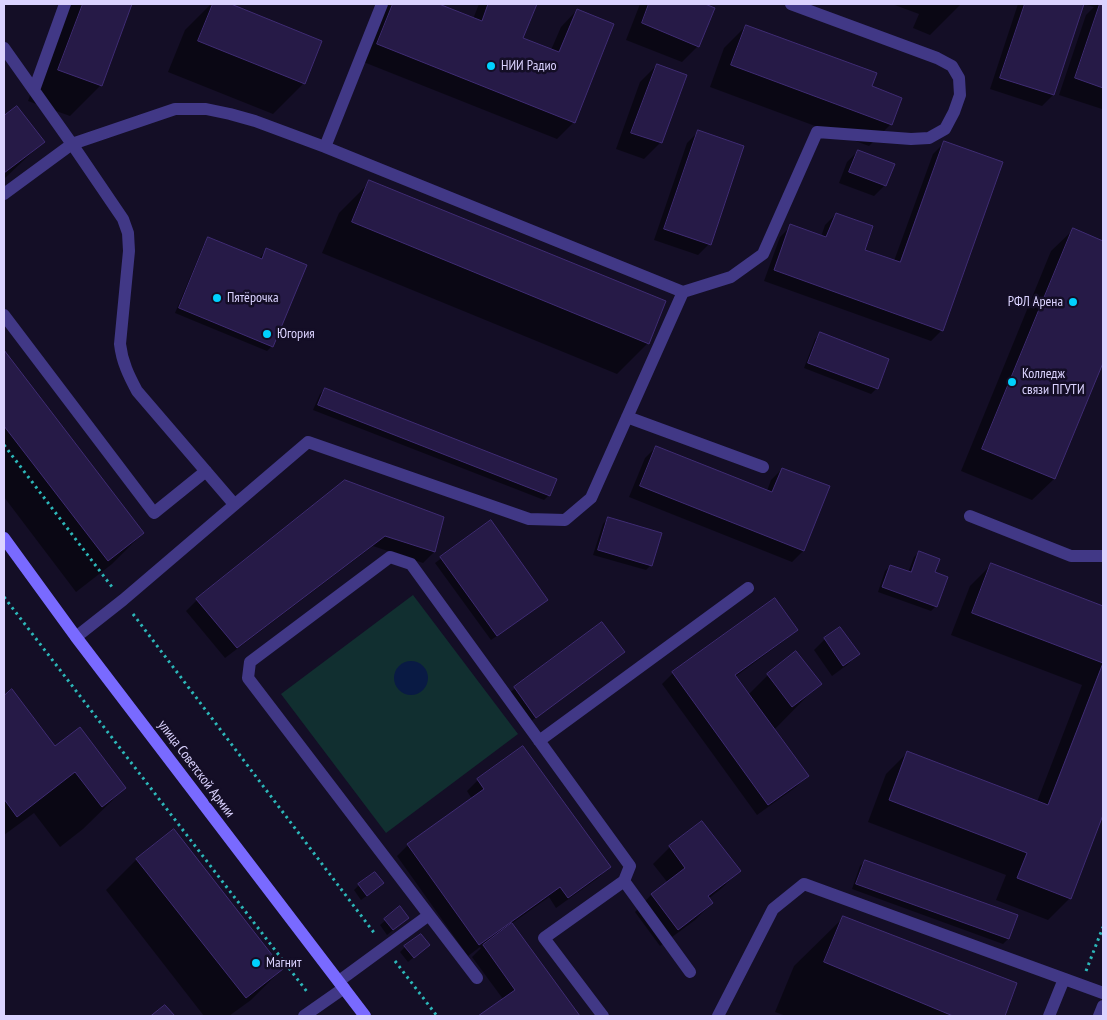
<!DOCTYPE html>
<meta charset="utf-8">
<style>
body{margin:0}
#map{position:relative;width:1107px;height:1020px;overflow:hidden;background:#140e26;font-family:"PT Sans Narrow",sans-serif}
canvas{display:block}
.frame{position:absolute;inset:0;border:5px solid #dbd3ff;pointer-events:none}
</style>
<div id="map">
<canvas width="1107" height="1020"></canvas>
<div class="frame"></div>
</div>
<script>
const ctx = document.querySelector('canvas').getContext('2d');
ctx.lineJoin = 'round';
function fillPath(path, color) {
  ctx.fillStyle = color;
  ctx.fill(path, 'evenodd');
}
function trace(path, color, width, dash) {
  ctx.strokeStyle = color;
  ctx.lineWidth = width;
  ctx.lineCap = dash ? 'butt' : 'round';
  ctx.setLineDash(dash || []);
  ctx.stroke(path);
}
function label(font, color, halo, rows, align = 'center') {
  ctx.font = font + ' "PT Sans Narrow",sans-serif';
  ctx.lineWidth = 5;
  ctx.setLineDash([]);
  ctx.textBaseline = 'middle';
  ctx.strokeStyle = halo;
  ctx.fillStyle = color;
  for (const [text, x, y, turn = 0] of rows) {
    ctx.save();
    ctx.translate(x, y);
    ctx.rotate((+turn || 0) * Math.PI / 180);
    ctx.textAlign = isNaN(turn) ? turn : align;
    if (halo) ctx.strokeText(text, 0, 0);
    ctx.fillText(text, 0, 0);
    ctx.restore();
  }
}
const green = new Path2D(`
 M413,595L518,734L386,833L281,694Z`);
const water = new Path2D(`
 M394 678a17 17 0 1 1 34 0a17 17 0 1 1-34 0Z`);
const shadow = new Path2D(`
 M64,4H131L101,85L70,116L28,101Z
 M211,4H227L321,41L304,83L273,114L168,72L185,30Z
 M384,4H436L473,19L479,4H536L522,39L551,50L561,27L577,10L574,122L557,139L361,61Z
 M640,4H701L713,9L698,46L682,62L626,40Z
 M892,4H961L930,35L913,28L919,14Z
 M1018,4H1103L1102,109L1059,95L1086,15L1094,7L1083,4L1053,95L1042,106L990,89Z
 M746,26L870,87L891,124L869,146L710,87L724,48Z
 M657,65L685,75L660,143L644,159L616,149L640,82Z
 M17,107L43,142L4,179V118Z
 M698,132L709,244L698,255L654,240L687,143Z
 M944,143L942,330L931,341L764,281L780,237L791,226L821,237L825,225L836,214L863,250L894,261L933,154Z
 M858,151L885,185L874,196L839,183L847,162Z
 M370,182L648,343L617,374L322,253L339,213Z
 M1073,230L1103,242V360L1054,479L1032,500L961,471L1051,251Z
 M209,239L259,259L266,250L272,346L267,351L175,313L204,244Z
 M820,334L877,388L871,394L804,368L815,339Z
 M4,352L143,533L112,564L76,592L4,497Z
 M325,389L549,495L544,500L313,410L320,394Z
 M656,447L767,491L771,480L782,469L828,487L803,551L792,562L629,497L645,458Z
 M346,482L434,552L423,563L373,546L225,658L186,611L197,600Z
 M608,518L651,565L646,570L593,555L603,524Z
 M490,522L541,605L491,640L435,563Z
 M919,552L934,573L936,606L931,611L878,592L885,571L890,566L908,573L914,557Z
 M992,564L1103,607V812L1070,898L1048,920L996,900L1006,875L868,822L886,774L908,752L1037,802L1082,685L951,635L970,586Z
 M774,599L796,629L785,640L735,677L748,695L768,675L796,653L820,683L774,730L807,776L796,787L757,815L662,684L673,673Z
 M602,624L623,652L530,722L509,693Z
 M840,629L858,654L847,665L832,676L814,650L825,639Z
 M12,691L55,747L125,788L83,829L60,847L34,813L4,835V697Z
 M478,780L609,867L598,878L556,908L549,897L511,924L578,1016H480L503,999L472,957L481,948L480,947L468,956L397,856L408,845L472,799L467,791Z
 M702,823L739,871L722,888L708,899L712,903L695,920L660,946L635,912L651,895L668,883L653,864L670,847Z
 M137,859L282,969L251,1000L229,1016H204L106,890Z
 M865,861L1008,939L1003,944L852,889L860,866Z
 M359,885L377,888L361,900L354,890Z
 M400,908L408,918L387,935L380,925Z
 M844,917L1015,984L1004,1016H786L775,1012L794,966Z
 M428,945L408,962L400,952L405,947Z`);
const building = new Path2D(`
 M83,4H132L102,86L58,70Z
 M213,4H231L322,41L305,84L198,41Z
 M393,4H439L482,21L488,4H537L523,38L559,52L577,9L614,24L575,123L377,44Z
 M649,4H705L715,8L699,47L642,23Z
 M1025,4H1084L1054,95L1000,78Z
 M1100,4H1103V88L1075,78Z
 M746,25L877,73L872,86L902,98L892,125L731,65Z
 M657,64L687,75L662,143L631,133Z
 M17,106L45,142L4,173V116Z
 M698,130L744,146L711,245L664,229Z
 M944,141L1003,162L943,331L774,270L790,224L826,237L836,213L873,226L865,250L900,262Z
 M858,150L895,164L886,186L849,172Z
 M369,180L666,301L649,344L352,222Z
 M1073,228L1103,241V363L1055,479L982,449Z
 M208,237L262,259L266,248L307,265L273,347L179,308Z
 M820,332L889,359L878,389L808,363Z
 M4,350L144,533L108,561L4,426Z
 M325,388L557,479L550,496L318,405Z
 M656,446L772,492L782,468L830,486L804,551L640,486Z
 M345,480L444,517L435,552L385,536L237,648L196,599Z
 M608,517L662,533L652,566L598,550Z
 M491,520L548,600L497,636L440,557Z
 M919,551L940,559L935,572L948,577L937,607L882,587L890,565L911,572Z
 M991,563L1103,606V815L1071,899L1017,878L1027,853L889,800L907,751L1048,805L1103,663L972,613Z
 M775,598L798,630L735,675L809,776L768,805L672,672Z
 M602,622L625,652L536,718L514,687Z
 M840,627L860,654L843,666L824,638Z
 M796,651L822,684L792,707L767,674Z
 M12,689L55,746L80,727L126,788L102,807L75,772L17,817L4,799V696Z
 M523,746L611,867L568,898L560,887L479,945L407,844L484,789L477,779Z
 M702,821L741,871L708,896L713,903L678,930L651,894L685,868L669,846Z
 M174,829L283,969L246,998L136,859Z
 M865,860L1018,915L1009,939L856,884Z
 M375,872L384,883L367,896L358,884Z
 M400,906L409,918L393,930L384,919Z
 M843,916L1017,983L1005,1016H953L824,962Z
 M512,923L580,1016H478L515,990L483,945Z
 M421,934L430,945L414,958L404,946Z
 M165,1005L175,1016H151Z`);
const path = new Path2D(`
 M4,445L112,587
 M4,597L308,993
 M133,614L375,934
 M395,961L437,1016
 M1086,971L1103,927`);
const service = new Path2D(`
 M4,48L72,144L123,219L128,233L129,251L120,344C122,362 129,376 137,391L234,504
 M34,90L65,4
 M325,147L382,4
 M4,194L72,144L175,109H206L230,114L255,121L325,147L683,292
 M4,315L154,513L206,471
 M627,417L763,467
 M970,516L1071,556H1103
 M76,637L123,600L308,442L529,519L565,520L591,498L683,292L731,277L763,254L817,132L911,139L929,138L945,129L954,112L960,95L959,78L952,66L937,58L791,4
 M539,741L748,588
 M477,978L248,678L250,662L390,557L411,564L630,866L624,881
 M339,981L429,915
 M603,1016L544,938L624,881L690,972
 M718,1016L773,909L804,884L1103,993
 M1049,1016L1064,979`);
const minor = new Path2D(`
 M1099,1016L1103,1006`);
const tertiary = new Path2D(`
 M304,1016L344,988`);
const secondary = new Path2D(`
 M4,538L76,637L365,1016`);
const markers = [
 [491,66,5,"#00d1fe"],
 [217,298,5,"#00d1fe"],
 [1073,302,5,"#00d1fe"],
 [267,334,5,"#00d1fe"],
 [1012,382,5,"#00d1fe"],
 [256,963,5,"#00d1fe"]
];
const poiNames = [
 ["НИИ Радио",501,66],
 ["Пятёрочка",227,298],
 ["РФЛ Арена",1063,302,"right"],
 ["Югория",277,334],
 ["Колледж",1022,374],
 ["связи ПГУТИ",1022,390],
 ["Магнит",266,963]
];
const streetNames = [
 ["улица Советской Армии",196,769,53]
];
fillPath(green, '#112f30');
fillPath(water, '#091a44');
fillPath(shadow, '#0007');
fillPath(building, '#261a47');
trace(building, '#3f2c73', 1);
trace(path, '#2cb7b9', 3, [2.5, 4]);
trace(service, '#413886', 12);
trace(minor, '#413886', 12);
trace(tertiary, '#413886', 12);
trace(secondary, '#796aff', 12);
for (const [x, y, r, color] of markers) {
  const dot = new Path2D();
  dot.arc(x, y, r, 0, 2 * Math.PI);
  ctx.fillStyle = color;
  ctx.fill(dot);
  trace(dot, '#140e26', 2);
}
label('14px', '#dbd3ff', '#140e26', poiNames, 'left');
label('14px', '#dbd3ff', '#140e26', streetNames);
</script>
